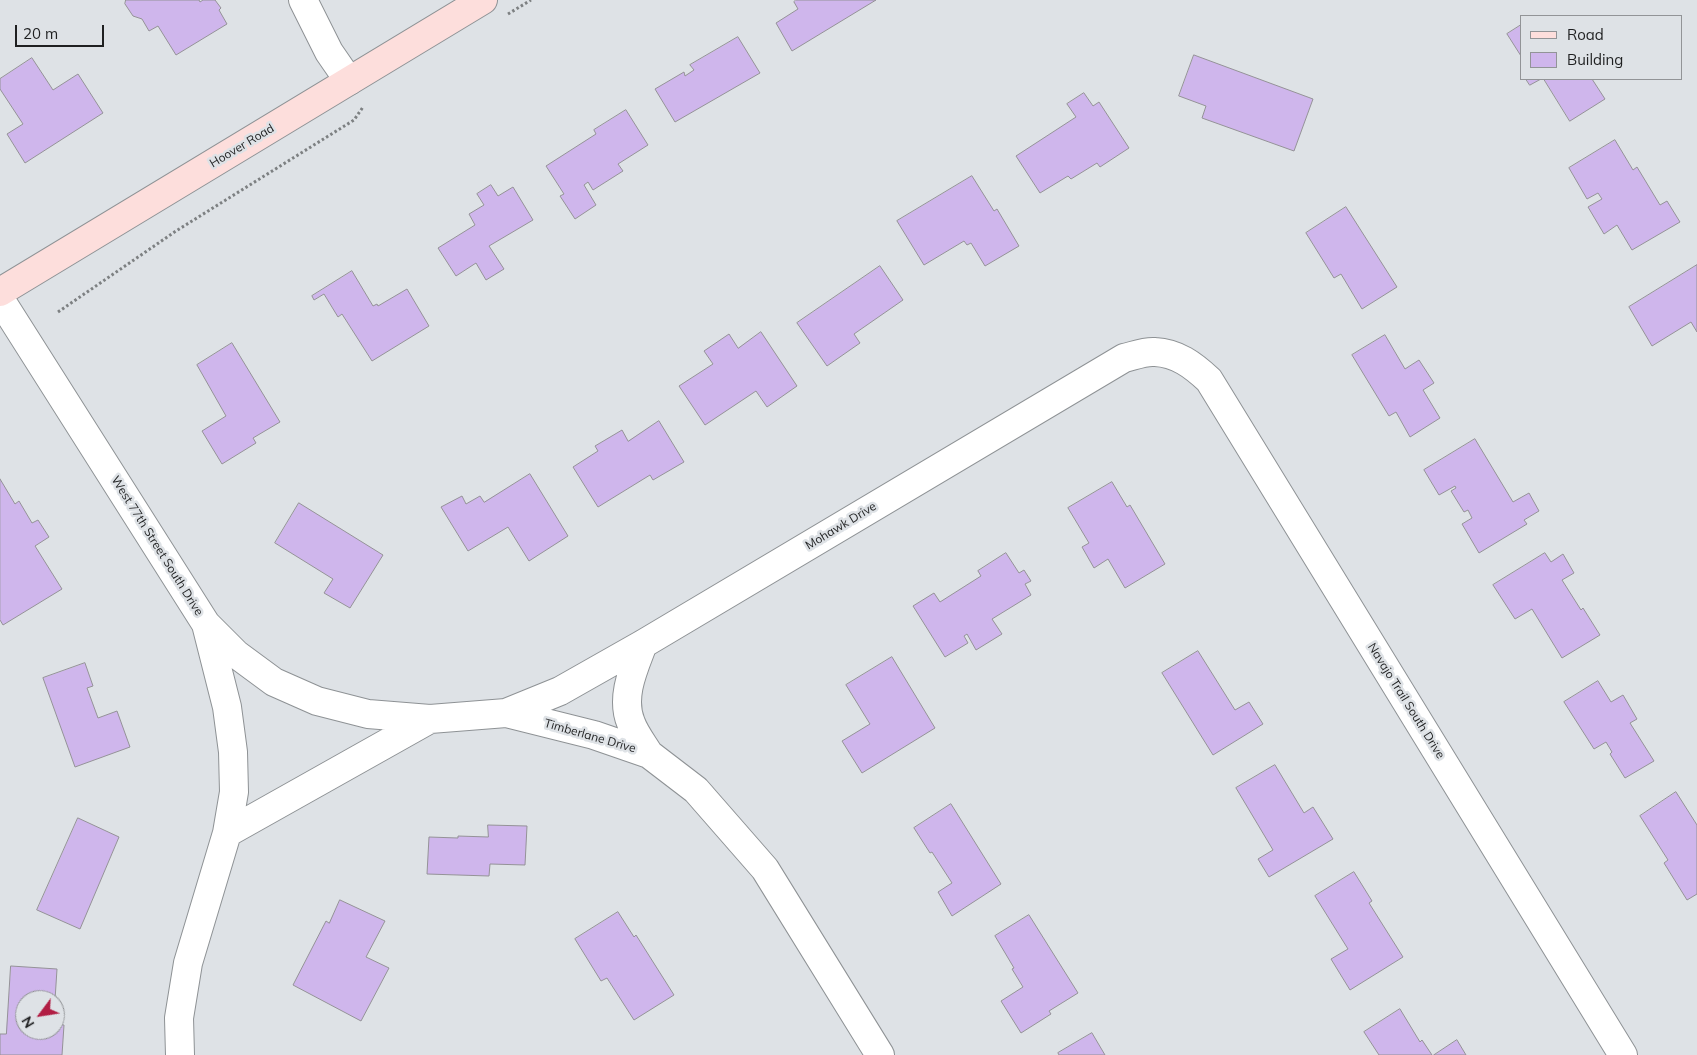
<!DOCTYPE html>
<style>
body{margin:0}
#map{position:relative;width:1697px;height:1055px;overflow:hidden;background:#dee2e6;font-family:Mulish,sans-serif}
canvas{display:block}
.legend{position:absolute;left:1520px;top:15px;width:162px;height:65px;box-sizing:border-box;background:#dee2e6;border:1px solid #929497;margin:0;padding:6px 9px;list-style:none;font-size:15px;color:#1f2021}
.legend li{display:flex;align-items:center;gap:10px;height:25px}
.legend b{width:25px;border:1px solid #929497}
.north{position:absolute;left:15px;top:990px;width:50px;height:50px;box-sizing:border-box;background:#dee2e6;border:1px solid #929497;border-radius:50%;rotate:239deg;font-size:14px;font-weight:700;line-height:20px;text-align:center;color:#1f2021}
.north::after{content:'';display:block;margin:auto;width:18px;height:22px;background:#b11e44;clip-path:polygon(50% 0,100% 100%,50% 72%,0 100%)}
.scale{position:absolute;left:15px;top:25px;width:89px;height:22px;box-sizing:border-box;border:2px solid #1f2021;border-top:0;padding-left:6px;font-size:15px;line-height:18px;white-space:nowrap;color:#1f2021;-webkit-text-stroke:4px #dee2e6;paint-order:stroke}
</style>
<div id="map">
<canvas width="1697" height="1055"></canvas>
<ul class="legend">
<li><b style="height:6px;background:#fddedc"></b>Road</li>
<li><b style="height:14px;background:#cfb6ec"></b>Building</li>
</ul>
<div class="north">N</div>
<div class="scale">20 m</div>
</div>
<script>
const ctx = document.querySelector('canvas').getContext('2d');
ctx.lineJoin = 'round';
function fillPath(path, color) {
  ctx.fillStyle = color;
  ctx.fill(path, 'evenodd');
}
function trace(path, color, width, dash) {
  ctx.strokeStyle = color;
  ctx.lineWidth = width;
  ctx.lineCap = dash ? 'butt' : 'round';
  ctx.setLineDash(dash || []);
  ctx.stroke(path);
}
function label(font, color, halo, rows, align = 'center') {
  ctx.font = font + ' Mulish,sans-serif';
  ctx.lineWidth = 5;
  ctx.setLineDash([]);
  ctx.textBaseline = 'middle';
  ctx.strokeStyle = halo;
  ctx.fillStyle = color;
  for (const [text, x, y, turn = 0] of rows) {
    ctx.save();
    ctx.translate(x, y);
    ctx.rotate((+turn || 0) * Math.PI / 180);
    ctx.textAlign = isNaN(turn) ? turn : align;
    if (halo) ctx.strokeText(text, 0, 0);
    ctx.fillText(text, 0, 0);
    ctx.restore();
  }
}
const building = new Path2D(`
 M126,0H199L200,2L203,0H215L221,8L219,10L227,24L176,55L158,26L149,31L142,19L133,16L125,4Z
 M796,0H876L792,51L776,23L798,9L794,2Z
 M1521,25V56L1507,34Z
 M738,37L760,73L675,122L655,89L684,72L685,76L694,70L690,65Z
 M1194,55L1313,99L1294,151L1202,118L1206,106L1179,96Z
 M32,58L53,90L78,74L103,113L25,163L7,134L23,124L0,89V79Z
 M1526,79H1541L1530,85Z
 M1544,79H1592L1605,99L1570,121Z
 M1084,93L1093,106L1099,102L1129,148L1100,167L1097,163L1071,179L1068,176L1040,193L1016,156L1076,117L1067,104Z
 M626,110L648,145L618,164L623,171L593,190L588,182L584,185L596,205L575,219L560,196L564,194L546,166L596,134L594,130Z
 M1615,140L1633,170L1637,167L1660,205L1667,201L1680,222L1632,250L1617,225L1604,234L1588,207L1602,199L1598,193L1587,199L1569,168Z
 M972,176L994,211L997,209L1019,246L985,266L971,243L967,245L964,241L924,265L897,221Z
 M491,185L498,196L513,187L533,220L489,246L504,269L486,280L476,263L456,276L438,248L475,225L469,214L484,205L477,194Z
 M1346,207L1397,287L1362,309L1341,274L1334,278L1306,233Z
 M1697,265V332L1691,322L1652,346L1629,307Z
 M880,266L903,300L854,334L860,343L827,366L797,323Z
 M352,271L373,306L377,304L378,306L407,289L429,326L372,361L342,314L338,317L324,294L314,300L312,296Z
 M761,332L797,386L767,407L756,391L705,425L679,386L713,364L704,351L729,334L738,348Z
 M1385,335L1405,369L1419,360L1434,383L1423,390L1440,418L1410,437L1396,412L1389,416L1352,355Z
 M232,343L280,422L253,438L256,443L222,464L202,431L226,416L197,365Z
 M659,421L684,462L653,480L650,475L598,507L573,467L598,451L595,446L622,430L628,441Z
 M1475,439L1513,502L1529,493L1539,511L1524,520L1527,524L1479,553L1462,524L1472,518L1468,510L1464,512L1451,491L1456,488L1455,486L1439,495L1424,470Z
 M530,474L568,536L529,561L508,527L468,551L441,507L462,496L466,504L480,496L484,502Z
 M0,479L15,504L19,501L32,523L38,520L49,537L35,546L62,589L3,625L0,620Z
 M1112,482L1127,507L1130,505L1165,564L1125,588L1108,559L1094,568L1082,547L1089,543L1068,508Z
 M299,503L383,555L350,608L324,593L333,579L275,543Z
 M1006,553L1019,573L1024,570L1031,581L1025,584L1031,595L992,619L1002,634L976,650L967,634L964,636L968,643L945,657L913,606L934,593L940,602L981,576L978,571Z
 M1545,553L1551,562L1563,554L1574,573L1562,580L1581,610L1583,608L1600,635L1562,658L1532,609L1515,619L1493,585Z
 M1198,651L1235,710L1249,702L1263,724L1213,755L1162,673Z
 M892,657L935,728L862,773L842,741L870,724L846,685Z
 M85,663L93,686L87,688L98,718L117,711L130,747L75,767L43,678Z
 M1598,681L1611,702L1623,695L1637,719L1630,723L1654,761L1625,778L1610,754L1612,752L1606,742L1594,749L1564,702Z
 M1275,765L1304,813L1313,807L1333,839L1269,877L1258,859L1273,850L1236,788Z
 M1676,792L1697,825V894L1687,900L1664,863L1668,860L1640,816Z
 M951,804L1001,884L952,916L938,892L952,883L932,852L930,853L914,828Z
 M78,818L119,837L80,929L37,910Z
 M488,825L527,826L525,865L490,864L489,876L427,874L429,837L458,838V836L488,837Z
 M1354,872L1372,901L1369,903L1403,957L1350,990L1331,959L1348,949L1315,896Z
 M340,900L385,921L366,957L389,968L361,1021L293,985L326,921L329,923Z
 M618,912L634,937L636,935L674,995L634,1020L607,978L601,981L575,939Z
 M1029,915L1078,993L1049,1011L1051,1014L1021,1033L1001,1001L1023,987L1012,969L1014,968L995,936Z
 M11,966L57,969L55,1000H25V1030H55V1024L64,1025L62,1055H0V1034H6Z
 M1400,1009L1420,1042L1422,1040L1432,1055H1379L1364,1032Z
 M1092,1033L1105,1055H1059L1058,1053Z
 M1457,1040L1466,1055H1434Z`);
const path = new Path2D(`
 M508,14L531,0
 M58,312L176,231L354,120L363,107`);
const street = new Path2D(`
 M303,0L329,52L349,81
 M0,299L206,624L227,707L233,752L234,792L227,833L188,963L179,1018L180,1055
 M206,624L236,654L274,682L317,701L368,714L430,719L506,713L594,735L649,754L696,790L765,869L880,1055
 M643,644C634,668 620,697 631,723C635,734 643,744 649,754
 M506,713L560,691L643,644L1124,358C1133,356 1145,351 1155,352C1177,353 1193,365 1209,380L1623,1055
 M227,833L430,719`);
const secondary = new Path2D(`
 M0,292L483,0`);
const streetNames = [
 ["Hoover Road",242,146,-31],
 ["Mohawk Drive",841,526,-31],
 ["West 77th Street South Drive",157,546,58],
 ["Navajo Trail South Drive",1406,701,58],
 ["Timberlane Drive",590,736,16]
];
fillPath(building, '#cfb6ec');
trace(building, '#949297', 1);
trace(street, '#8e9295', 30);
trace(secondary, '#8e9295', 30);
trace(path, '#7d8082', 3, [2.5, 2.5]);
trace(street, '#fff', 28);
trace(secondary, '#fddedc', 28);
label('12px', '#1f2021', '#dee2e6', streetNames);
</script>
